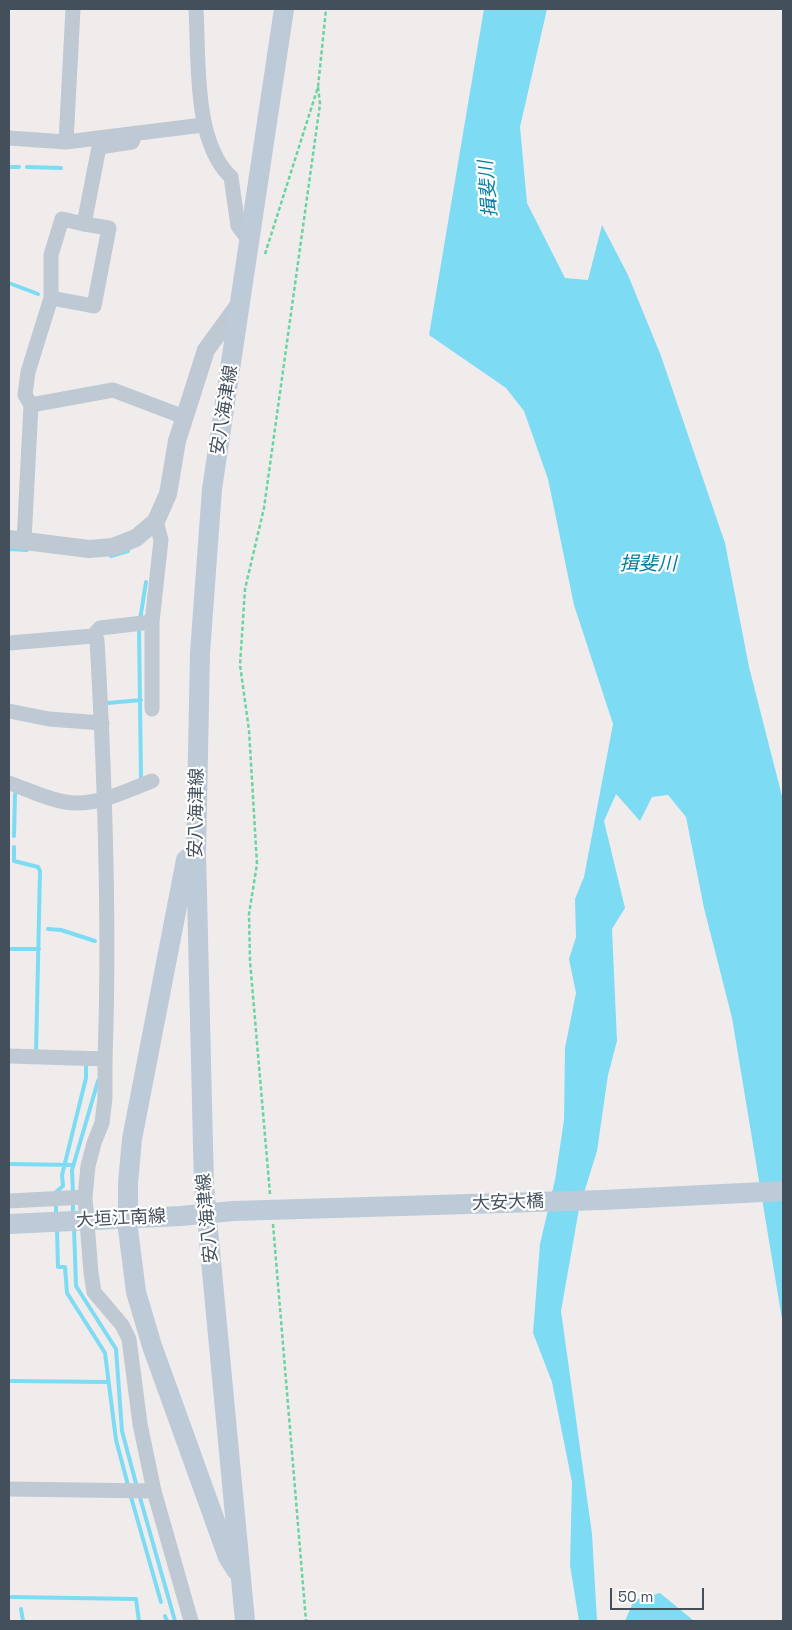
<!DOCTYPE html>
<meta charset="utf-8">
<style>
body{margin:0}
#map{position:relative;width:792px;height:1630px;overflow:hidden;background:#f0ecec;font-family:"Space Grotesk",sans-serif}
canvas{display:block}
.frame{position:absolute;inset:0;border:10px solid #43505c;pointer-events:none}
.scale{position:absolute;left:610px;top:1588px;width:94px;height:22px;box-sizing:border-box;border:2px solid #43505c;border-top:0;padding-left:6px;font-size:15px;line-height:18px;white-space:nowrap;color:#43505c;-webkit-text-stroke:4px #fff;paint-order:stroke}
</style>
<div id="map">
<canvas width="792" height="1630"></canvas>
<div class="frame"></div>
<div class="scale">50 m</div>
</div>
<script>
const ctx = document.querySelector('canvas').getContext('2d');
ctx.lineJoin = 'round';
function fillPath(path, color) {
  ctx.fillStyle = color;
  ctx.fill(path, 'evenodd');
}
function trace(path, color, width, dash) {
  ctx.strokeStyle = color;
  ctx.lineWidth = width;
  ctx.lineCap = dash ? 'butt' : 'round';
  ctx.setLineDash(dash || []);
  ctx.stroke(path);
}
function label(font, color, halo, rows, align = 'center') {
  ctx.font = font + ' "Space Grotesk","Noto Sans JP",sans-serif';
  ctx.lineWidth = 4.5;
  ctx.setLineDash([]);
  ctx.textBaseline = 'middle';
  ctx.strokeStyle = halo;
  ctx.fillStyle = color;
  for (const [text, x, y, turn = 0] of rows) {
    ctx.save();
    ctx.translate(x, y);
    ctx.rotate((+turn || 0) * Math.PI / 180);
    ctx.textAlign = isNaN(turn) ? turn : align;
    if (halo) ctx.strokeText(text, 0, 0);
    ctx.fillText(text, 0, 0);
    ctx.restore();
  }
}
const water = new Path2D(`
 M484,9H547L520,127L527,203L565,278L588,280L602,225L628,275L661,356L725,543L749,667L783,800V1325L732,1018L704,908L686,817L668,795L652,797L640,821L616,794L604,821L625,908L612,929L617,1041L608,1075L597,1151L579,1209L561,1311L592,1534L597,1621H579L570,1565L572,1482L552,1382L533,1333L540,1244L555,1180L564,1120L565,1048L576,993L569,959L576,937L575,899L584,877L613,724L574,605L548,479L524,411L506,388L429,335Z
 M660,1593L694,1621H625L634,1600Z`);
const stream = new Path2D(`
 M9,167H19
 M27,167L61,168
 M9,283L38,294
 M9,549L27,550
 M111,556L128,551
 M140,620L146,582
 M139,627L141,779
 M108,703L141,700
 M14,836L15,794
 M14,847V861L38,867L40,871L36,1053
 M48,929L61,930L95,941
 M9,949H39
 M9,1164L73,1165
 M56,1192L63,1186L62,1175L86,1078V1063
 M73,1193L72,1170L98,1081
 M73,1200V1216
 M56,1203V1217
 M74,1228L76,1286L116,1349L122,1431L137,1487
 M57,1229L58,1267H65L67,1293L105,1353L116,1440L128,1485
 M9,1381L108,1382
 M139,1494L175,1621
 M131,1497L161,1602
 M9,1597L136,1599L139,1621
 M21,1609L23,1621
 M165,1616L167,1621`);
const path = new Path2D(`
 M265,254L318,87L326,9
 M270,1194L250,961L249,914L257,864L249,730L240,665L245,589L264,508L320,104L318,87
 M273,1224L306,1621`);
const minor = new Path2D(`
 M196,9C199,58 193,142 231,177L238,226L251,243
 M9,138L66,142L203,125
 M66,142L73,9
 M51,298L94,306L109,228L84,224L99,147L132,142L136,133
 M31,405L113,390L184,417
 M24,541L31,405L25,395L28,372L51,298V255L62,219L84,224
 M9,643L93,636L100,628L152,622
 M152,709V622L161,540L156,521
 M9,711L49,719L102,723
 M9,783C30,790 54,803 77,803C103,803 128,790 152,781
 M9,1056L105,1059C110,919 105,779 97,640L93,636
 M105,1059V1098L102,1123L94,1143L88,1166L85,1197L91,1273L94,1292L122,1325L129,1339L140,1424L154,1491L191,1621
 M9,1201L85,1197
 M9,1489L154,1491`);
const tertiary = new Path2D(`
 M9,539L89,549L113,547L136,538L156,521L168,494L177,441L206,350L241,302`);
const secondary = new Path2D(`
 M192,855L186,860L132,1139L128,1183V1229L136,1292L152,1346L228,1557L237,1571
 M9,1224L181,1216L233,1211L603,1200L783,1191
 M245,1621L204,1187L196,853L200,653L212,489L284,9`);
const streetNames = [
 ["安八海津線",225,410,-81],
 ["安八海津線",197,813,-89],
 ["大安大橋",508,1203,-2],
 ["安八海津線",208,1218,-95],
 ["大垣江南線",121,1219,-3]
];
const waterNames = [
 ["揖斐川",489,189,-95],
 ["揖斐川",648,565]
];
fillPath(water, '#7edbf4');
trace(stream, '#7edbf4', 4);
trace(path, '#6ad4a1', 2.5, [4, 2.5]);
trace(minor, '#bec9d4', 15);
trace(tertiary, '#bec9d4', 18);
trace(secondary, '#bdcad8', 20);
label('18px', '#43505c', '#fff', streetNames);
label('italic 19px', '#027fa2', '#fff', waterNames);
</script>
